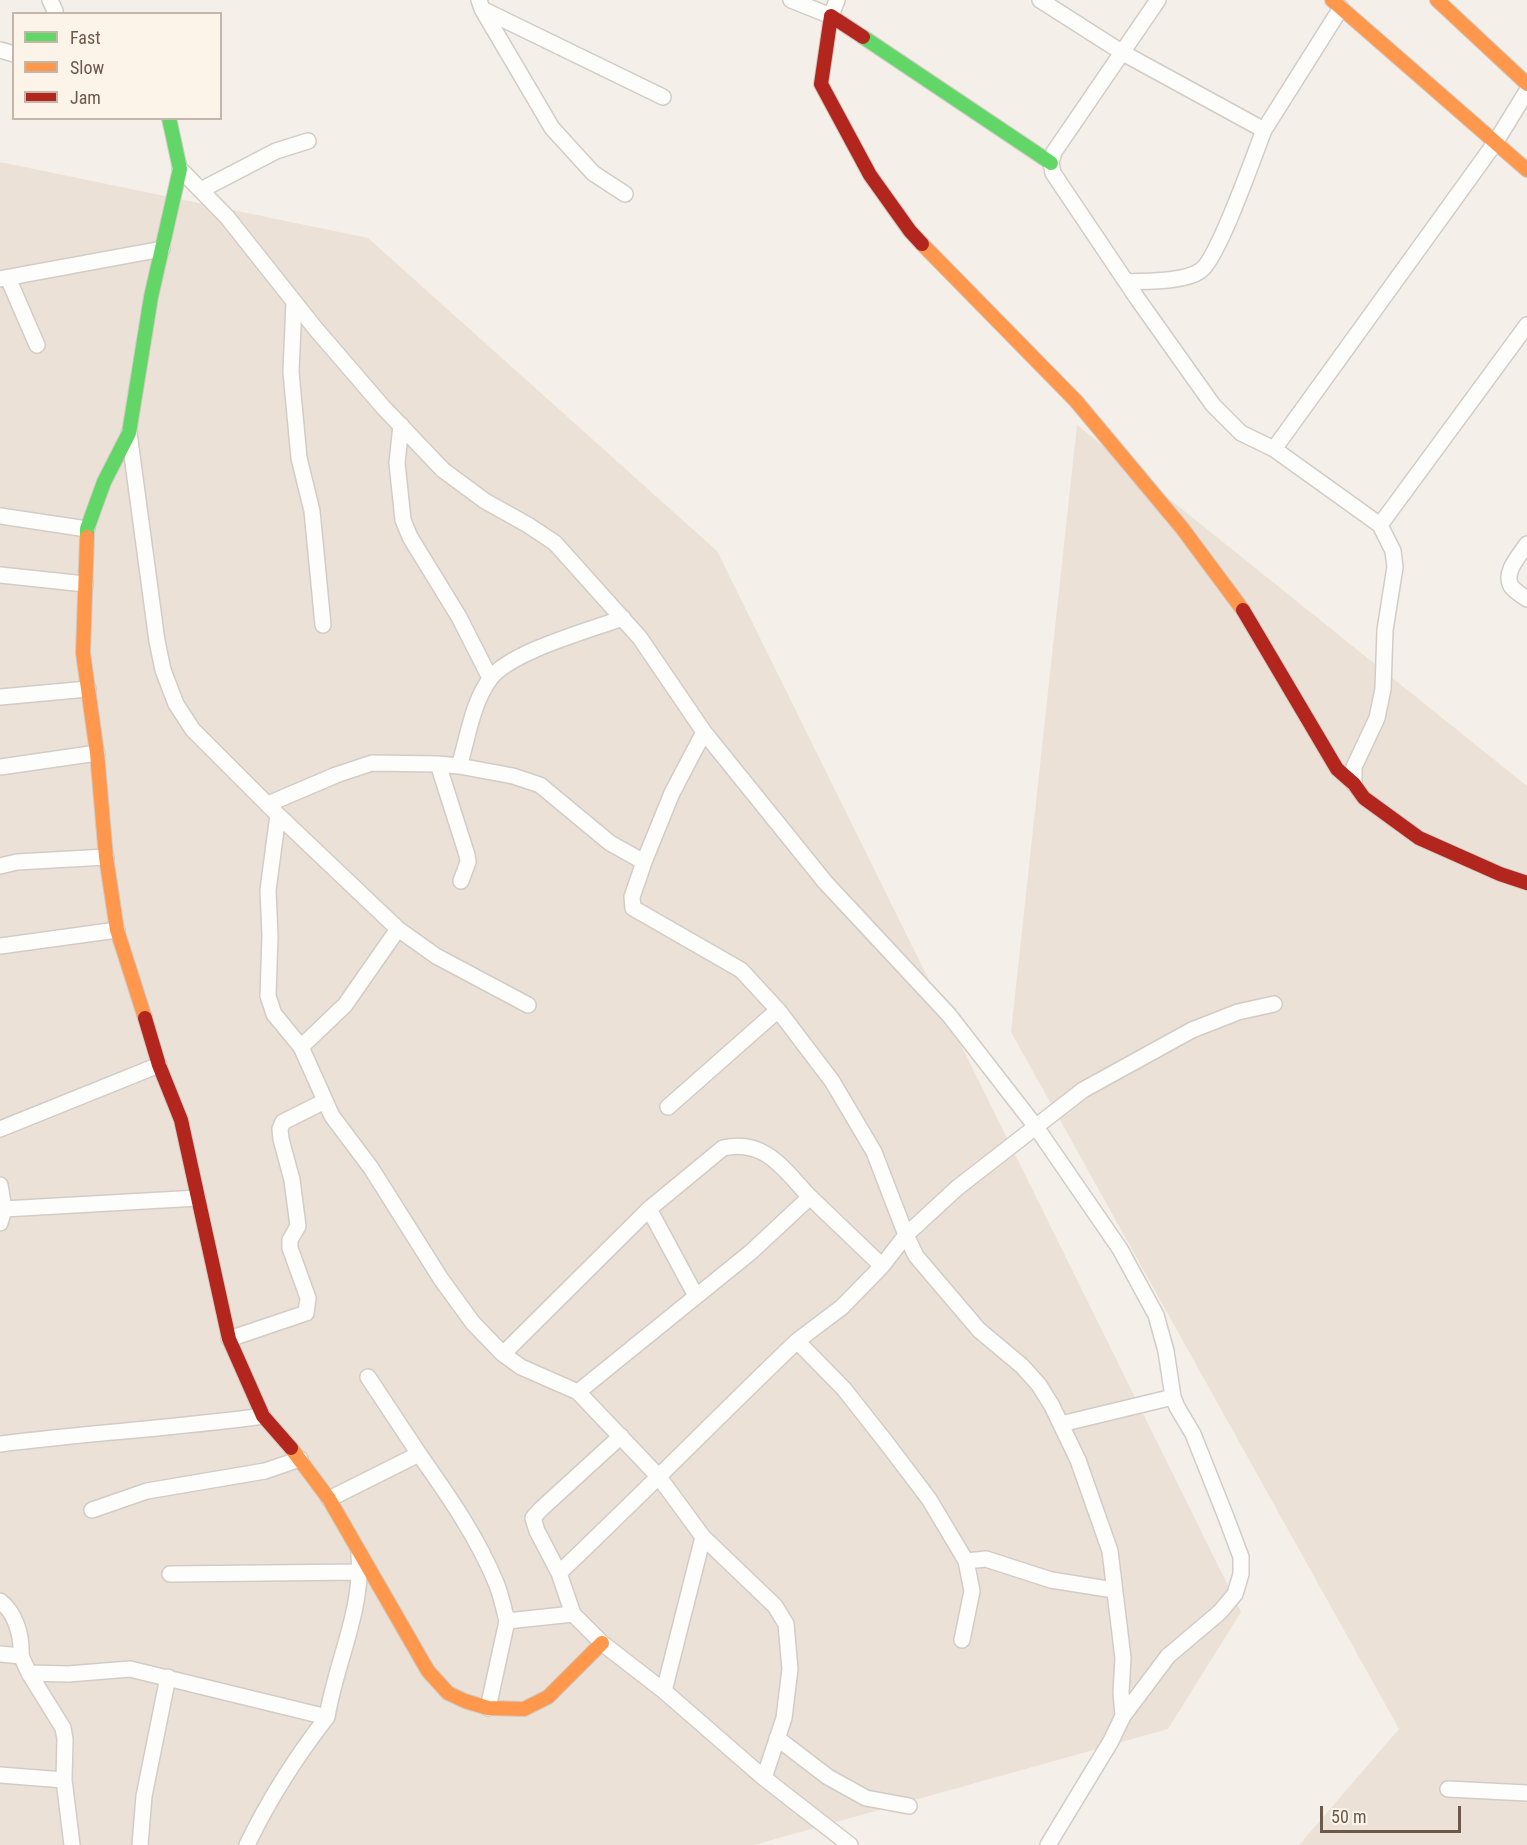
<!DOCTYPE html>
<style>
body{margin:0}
#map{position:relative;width:1527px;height:1845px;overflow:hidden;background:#f4efe8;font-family:"Roboto Condensed",sans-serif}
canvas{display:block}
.legend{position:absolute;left:12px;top:12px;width:210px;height:108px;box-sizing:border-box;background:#fcf4e8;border:2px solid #c3b6aa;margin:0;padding:8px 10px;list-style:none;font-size:18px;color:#6d584c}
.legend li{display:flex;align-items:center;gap:12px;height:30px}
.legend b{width:30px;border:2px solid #c3b6aa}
.scale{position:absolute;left:1320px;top:1806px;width:141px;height:27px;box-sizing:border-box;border:3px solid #6d584c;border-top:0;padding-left:8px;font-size:18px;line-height:21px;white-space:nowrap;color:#6d584c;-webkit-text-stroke:4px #fcf4e8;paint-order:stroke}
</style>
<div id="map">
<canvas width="1527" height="1845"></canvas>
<ul class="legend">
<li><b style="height:8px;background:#63d668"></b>Fast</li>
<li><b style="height:8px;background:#ff974d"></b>Slow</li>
<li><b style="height:8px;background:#b3261e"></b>Jam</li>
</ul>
<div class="scale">50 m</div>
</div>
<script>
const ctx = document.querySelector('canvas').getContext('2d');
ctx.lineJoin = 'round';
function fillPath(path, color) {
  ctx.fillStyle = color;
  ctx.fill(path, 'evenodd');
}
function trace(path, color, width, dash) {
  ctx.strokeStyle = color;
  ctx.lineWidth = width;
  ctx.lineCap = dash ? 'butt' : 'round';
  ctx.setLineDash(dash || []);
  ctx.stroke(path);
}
const residential = new Path2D(`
 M0,162L368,238L717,551L1241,1612L1168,1729L754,1845H0Z
 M1077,425L1527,786V1845H1299L1399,1729L1011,1032Z`);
const street = new Path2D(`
 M50,0L55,11
 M479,0L482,9L552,128L593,173L625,194
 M791,0L831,16L837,0
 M1040,0L1123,53L1264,130L1341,8
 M1158,0L1054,152L1051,163L1053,173L1137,298L1213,405L1241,433L1274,449L1380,525L1393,551L1395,567L1385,630L1383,689L1377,718L1354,767V784
 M482,9L663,97
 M0,50L14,54
 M180,169L227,217L315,328L383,407L443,470L485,501L528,525L555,543L640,638L704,732L672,793L644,862
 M201,190L276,151L308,141
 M8,278L37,345
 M0,279L162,249
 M1127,282C1147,281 1184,282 1200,271C1218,260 1254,155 1264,130
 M294,302L291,372L299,458L312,511L323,625
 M401,425L397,463L403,520L410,537L459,617L490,678
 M129,433L157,641L163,670L176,704L193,730L278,815L268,890L270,936L268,996L274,1014L301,1047
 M1274,449L1495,143L1527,91
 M0,516L87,529
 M1380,525L1527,325
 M1527,544C1520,555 1503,572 1511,586C1514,591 1522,595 1527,599
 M0,575L85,584
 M0,697L88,689
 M704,732L825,882L949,1015L1036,1127L1120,1249L1156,1315L1166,1351L1173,1397L1177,1407L1193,1434L1226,1517L1241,1557V1574L1235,1594L1220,1612L1168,1656L1123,1716
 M438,764L467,855L468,862L461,881
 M459,766C468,738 472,703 490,679C509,652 590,630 623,618
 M0,767L97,753
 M268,804L336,775L372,763L438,764L459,766L513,776L540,785L610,843L644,862L632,897L633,908L741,970L778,1010L668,1107
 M278,815L398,929L345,1005L301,1047L332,1116L371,1168L441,1279L473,1323L503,1354L521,1367L578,1392L659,1477L703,1537L775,1606L786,1624L790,1669L784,1718L764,1778
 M0,866L17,862L106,857
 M398,929L436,956L528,1005
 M0,946L117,930
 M778,1010L832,1081L874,1152L906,1235L957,1188L1083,1090L1192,1030L1238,1012L1274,1004
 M0,1129L159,1065
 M0,1185L4,1209L0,1223
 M4,1209L198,1198
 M649,1209L696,1296
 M882,1266L906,1235L916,1256L979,1330L1022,1366L1039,1385L1052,1406L1078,1460L1110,1551L1123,1658L1121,1692L1123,1716L1111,1741L1048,1845
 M229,1339L306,1313L308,1298L290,1248V1240L298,1226L292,1180L281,1139L280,1129L283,1122L325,1101
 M797,1341C717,1418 639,1497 559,1573L573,1614L602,1643L664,1691L764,1778L850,1845
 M503,1354L649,1209L723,1148C765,1138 784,1170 810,1197
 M368,1377L419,1454
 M578,1392L751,1252L810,1197L882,1266L842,1307L797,1341L844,1389L885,1441L929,1499L966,1561L972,1591L962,1640
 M1061,1424L1173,1397
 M0,1444C88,1433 176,1428 263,1416
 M329,1499L419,1454C448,1495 478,1538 497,1585C501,1596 504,1609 507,1621L573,1614
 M92,1510L147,1491L265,1471L300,1459
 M966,1561L986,1559L1051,1580L1114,1590
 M559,1573L537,1531L533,1518L540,1510L621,1436
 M170,1574L360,1572
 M0,1601C16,1613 22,1636 21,1656
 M0,1654L21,1656L29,1673L63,1728L65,1739L64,1780L72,1845
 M29,1673L68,1674L130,1669L327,1717C336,1662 363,1611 359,1554
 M664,1691L703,1537
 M488,1708L507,1621
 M777,1738L828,1777L866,1798L909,1806
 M0,1775L64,1780
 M1448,1789L1527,1793
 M140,1845L144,1796L168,1677
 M247,1845C269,1799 296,1757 327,1717`);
const fast = new Path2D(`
 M863,37L1051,163
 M87,537V529L104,482L129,433L151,297L180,169L169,118`);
const slow = new Path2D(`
 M1332,0L1527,170
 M1437,0L1527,84
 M922,244L1076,401L1182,528L1243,610
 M87,537L83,653L97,753L106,857L117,930L145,1018
 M291,1448L329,1499L428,1671L448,1693L465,1701L488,1708L524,1709L548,1697L602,1643`);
const jam = new Path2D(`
 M863,37L831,16L821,84L870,175L910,231L922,244
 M1243,610L1337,769L1354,784L1364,798L1419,838L1500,874L1527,883
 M145,1018L159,1065L181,1120L229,1339L263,1416L291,1448`);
fillPath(residential, '#ece1d6');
trace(street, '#d2ccc6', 18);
trace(fast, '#d1cbc4', 16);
trace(slow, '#d1cbc4', 16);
trace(jam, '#d1cbc4', 16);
trace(street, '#fdfdfc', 15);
trace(fast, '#63d668', 14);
trace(slow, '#ff974d', 14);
trace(jam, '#b3261e', 14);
</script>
